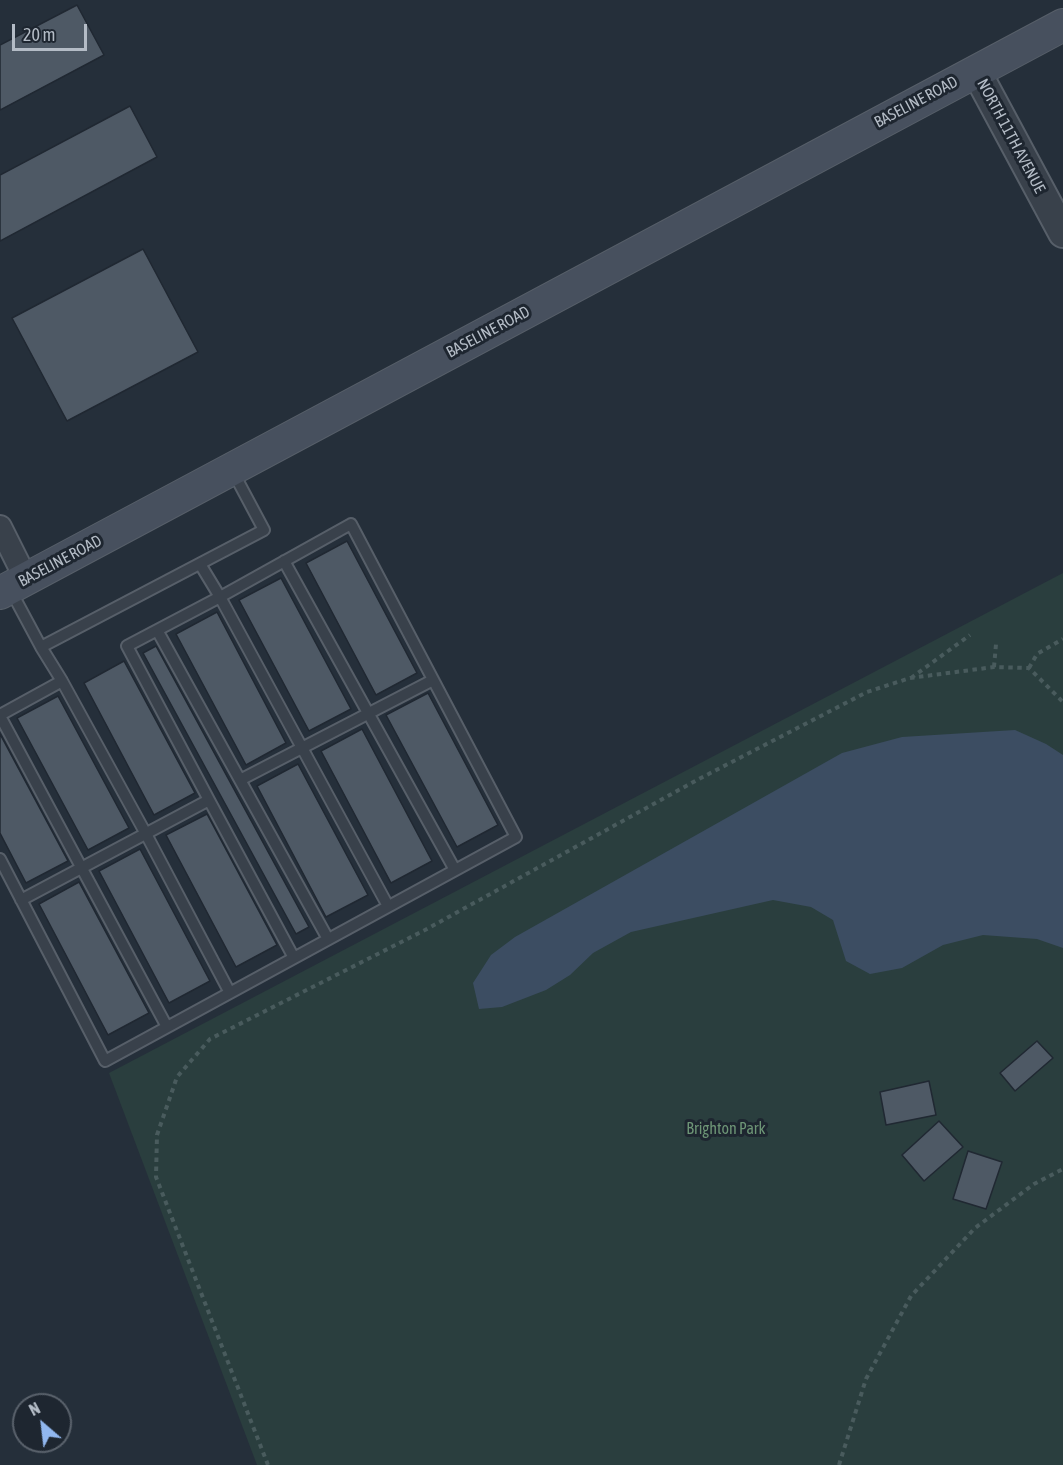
<!DOCTYPE html>
<style>
body{margin:0}
#map{position:relative;width:1063px;height:1465px;overflow:hidden;background:#252f3a;font-family:"Asap Condensed",sans-serif}
canvas{display:block}
.north{position:absolute;left:12px;top:1393px;width:60px;height:60px;box-sizing:border-box;background:#1e2630;border:2px solid #5a626c;border-radius:50%;rotate:332deg;font-size:16px;font-weight:700;line-height:24px;text-align:center;color:#b4bcc6}
.north::after{content:'';display:block;margin:auto;width:21px;height:27px;background:#91b7ef;clip-path:polygon(50% 0,100% 100%,50% 72%,0 100%)}
.scale{position:absolute;left:12px;top:24px;width:75px;height:27px;box-sizing:border-box;border:3px solid #b4bcc6;border-top:0;padding-left:8px;font-size:18px;line-height:21px;white-space:nowrap;color:#b4bcc6;-webkit-text-stroke:4px #1e2630;paint-order:stroke}
</style>
<div id="map">
<canvas width="1063" height="1465"></canvas>
<div class="north">N</div>
<div class="scale">20 m</div>
</div>
<script>
const ctx = document.querySelector('canvas').getContext('2d');
ctx.lineJoin = 'round';
function fillPath(path, color) {
  ctx.fillStyle = color;
  ctx.fill(path, 'evenodd');
}
function trace(path, color, width, dash) {
  ctx.strokeStyle = color;
  ctx.lineWidth = width;
  ctx.lineCap = dash ? 'butt' : 'round';
  ctx.setLineDash(dash || []);
  ctx.stroke(path);
}
function label(font, color, halo, rows, align = 'center') {
  ctx.font = font + ' "Asap Condensed",sans-serif';
  ctx.lineWidth = 6;
  ctx.setLineDash([]);
  ctx.textBaseline = 'middle';
  ctx.strokeStyle = halo;
  ctx.fillStyle = color;
  for (const [text, x, y, turn = 0] of rows) {
    ctx.save();
    ctx.translate(x, y);
    ctx.rotate((+turn || 0) * Math.PI / 180);
    ctx.textAlign = isNaN(turn) ? turn : align;
    if (halo) ctx.strokeText(text, 0, 0);
    ctx.fillText(text, 0, 0);
    ctx.restore();
  }
}
const green = new Path2D(`
 M1063,573V1465H257L109,1073Z`);
const water = new Path2D(`
 M1015,730L1046,744L1063,755V948L1037,939L983,935L943,945L902,968L870,974L846,961L833,920L811,907L773,900L631,932L593,953L570,975L546,990L502,1007L479,1009L473,983L491,955L515,937L842,753L902,737Z`);
const building = new Path2D(`
 M77,5L104,55L0,110V45Z
 M130,106L157,157L0,241V175Z
 M143,249L198,352L67,421L12,318Z
 M347,541L417,673L376,695L306,563Z
 M281,578L351,709L309,731L239,600Z
 M217,612L286,743L246,765L176,634Z
 M156,646L309,927L296,934L143,653Z
 M124,661L195,793L154,815L84,683Z
 M428,693L498,825L457,847L386,715Z
 M58,696L129,828L88,850L17,718Z
 M362,729L432,861L391,883L321,751Z
 M0,734L68,861L26,883L0,833Z
 M298,764L368,895L326,917L257,786Z
 M207,814L277,945L236,967L166,835Z
 M140,849L210,981L169,1003L99,871Z
 M79,882L149,1013L108,1035L39,904Z
 M1037,1041L1053,1058L1015,1091L1000,1073Z
 M929,1081L936,1115L886,1125L880,1092Z
 M939,1121L963,1147L924,1181L902,1155Z
 M968,1151L1002,1162L986,1209L953,1199Z`);
const path = new Path2D(`
 M994,667L996,644
 M1029,668L1037,654L1063,639
 M911,678L970,635
 M268,1465L156,1177L157,1135L177,1077L210,1039L425,930L697,780L867,692L910,678L994,667L1029,668L1063,702
 M839,1465L866,1379L911,1296L975,1228L1034,1184L1063,1169`);
const service = new Path2D(`
 M284,561L455,870
 M200,564L220,597L388,906
 M11,591L41,647L264,530L232,470
 M157,630L328,939
 M62,681L146,834L230,993
 M0,715L62,681L41,647
 M0,716L167,1027
 M240,780L433,680
 M209,800L294,958
 M0,859L105,1061L516,837L351,524L220,597L127,646L209,800L21,900`);
const minor = new Path2D(`
 M0,527L26,579`);
const tertiary = new Path2D(`
 M976,71L1063,233`);
const secondary = new Path2D(`
 M0,593L1063,25`);
const streetNames = [
 ["BASELINE ROAD",916,102,-28],
 ["NORTH 11TH AVENUE",1011,136,62],
 ["BASELINE ROAD",488,332,-28],
 ["BASELINE ROAD",60,561,-28]
];
const parkNames = [
 ["Brighton Park",726,1129]
];
fillPath(green, '#2a3e3e');
fillPath(water, '#3c4d62');
fillPath(building, '#4e5965');
trace(building, '#202832', 1.5);
trace(service, '#575f69', 14);
trace(minor, '#575f69', 26);
trace(tertiary, '#575f69', 32);
trace(secondary, '#575f69', 34);
trace(path, '#495b5d', 4, [4.5, 4.5]);
trace(service, '#39414b', 10);
trace(minor, '#39414b', 22);
trace(tertiary, '#39414b', 28);
trace(secondary, '#47505e', 32);
label('16px', '#b4bcc6', '#1e2630', streetNames);
label('16px', '#6d9576', '#1e2630', parkNames);
</script>
